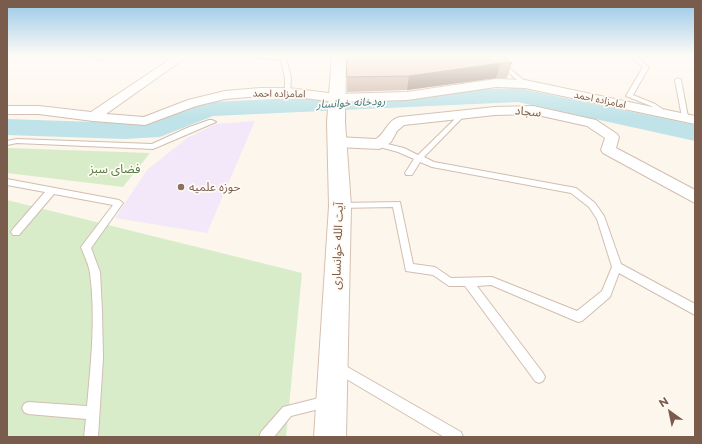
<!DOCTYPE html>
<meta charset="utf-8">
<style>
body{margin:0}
#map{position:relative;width:702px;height:444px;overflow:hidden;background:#fdf6ec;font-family:Montserrat,sans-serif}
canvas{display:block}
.frame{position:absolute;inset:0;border:8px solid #7a5c4d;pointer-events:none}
.north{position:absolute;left:650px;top:392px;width:40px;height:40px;-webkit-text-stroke:3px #fffaf3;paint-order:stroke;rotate:327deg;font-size:11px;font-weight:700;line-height:16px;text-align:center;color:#7a5c4d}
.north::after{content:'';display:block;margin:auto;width:14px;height:18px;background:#7a5c4d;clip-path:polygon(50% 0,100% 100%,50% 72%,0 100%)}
</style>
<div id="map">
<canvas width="702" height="444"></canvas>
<div class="frame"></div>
<div class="north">N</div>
</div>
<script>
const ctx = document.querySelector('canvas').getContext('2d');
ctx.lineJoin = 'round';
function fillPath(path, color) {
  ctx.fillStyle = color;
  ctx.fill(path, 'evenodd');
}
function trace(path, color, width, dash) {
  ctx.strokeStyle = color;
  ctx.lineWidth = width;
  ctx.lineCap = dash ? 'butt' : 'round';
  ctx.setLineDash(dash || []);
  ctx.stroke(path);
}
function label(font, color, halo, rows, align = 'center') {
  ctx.font = font + ' Montserrat,"Noto Sans Arabic",sans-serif';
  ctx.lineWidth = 3.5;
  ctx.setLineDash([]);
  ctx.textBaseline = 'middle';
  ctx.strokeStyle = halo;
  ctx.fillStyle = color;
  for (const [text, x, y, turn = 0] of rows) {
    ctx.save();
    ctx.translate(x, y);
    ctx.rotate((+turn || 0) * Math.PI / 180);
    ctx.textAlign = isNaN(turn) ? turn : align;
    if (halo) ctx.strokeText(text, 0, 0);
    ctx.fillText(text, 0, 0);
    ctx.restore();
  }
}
const education = new Path2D(`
 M255,121L207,233L115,218L147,170L187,138L216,124Z`);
const green = new Path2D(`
 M7,148L150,153L123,187L7,173Z
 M7,200L302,273L286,437H7Z`);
const river = new Path2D(`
 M518,88L695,125V141L518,102L213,116L160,137L124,139L7,135V119L124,123L156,121L209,102Z`);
const lane = new Path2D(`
 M88,56H95L103,59L100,61Z
 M255,56H284L286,57L291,78L290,93L285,92V78L281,60L258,58Z
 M489,56H495L527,83V85H523Z
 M630,56H636L649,67L633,95L655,104L667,112V114H663L651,106L626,96L643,67Z
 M678,78L681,80L688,117L685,119L682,117L675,80Z
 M463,112L466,114L465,115L424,157L434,162L576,188L595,203L604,216L621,264L695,304V315L619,273L610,297L582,321L578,322L491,285L477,286L543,373L545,377L543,381L539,383L535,381L465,286H449L433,275L406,271L393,207L337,208L336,206L340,203L400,202L413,264L435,267L451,278L492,277L577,311L602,291L612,267L597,219L589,207L571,193L432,167L420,162L412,175H406L405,173L414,159L398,152L376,146L375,144L379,142L404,148L418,155L461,113Z
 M209,120H212L216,122L153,149L17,143L7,145V141L17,139L152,144L187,128Z
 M7,179L119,200L123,203L91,248L100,272L102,311L103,358L98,437H84L86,419L28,414L24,412L22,408L24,404L28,402L87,406C91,363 96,317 90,273C89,265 84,255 81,247L113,205L54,194L19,235H13L11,232L13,229L45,192L7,185Z
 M337,361L461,432L463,437H444L333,371L331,367L333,363Z
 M327,396L331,398L333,402L331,406L291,416L274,437H259L261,432L283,407Z`);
const street = new Path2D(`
 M175,56H188L106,114L144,117L188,100L225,91L260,88H288L337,94L407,92L496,79L525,80L695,116V124L525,88L496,87L407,100L337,102L288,96H260L225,99L196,106L145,125L93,121L39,114H7V106H39L91,112Z
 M533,106L596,120L617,134L619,137L616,148L695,190V203L603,153L601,150L605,138L587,126L533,114L495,115L404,125L397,131L391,142L384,147L379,149L337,147L332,145L330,142L332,139L337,137L376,139C386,133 387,120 400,117L495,107Z`);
const secondary = new Path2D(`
 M332,56H346L345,122L351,206L346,437H314L329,206L327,122Z`);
const wall = new Path2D(`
 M346,56H502L512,63L507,78H496L407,90L347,92V56Z`);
const shadedWall = new Path2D(`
 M501,63L496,78L407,90L409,76Z`);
const building = new Path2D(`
 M347,56H502L512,63H501L409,76L347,77Z`);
const markers = [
 [181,187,4,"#8d6e63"]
];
const farStreetnames = [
 ["امامزاده احمد",279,94,1],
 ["امامزاده احمد",600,100,12]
];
const farWaternames = [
 ["رودخانه خوانسار",351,103,-3]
];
const streetNames = [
 ["سجاد",528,112,5],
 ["آیت الله خوانساری",338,246,-88]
];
const parkNames = [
 ["فضای سبز",115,169]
];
const educationNames = [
 ["حوزه علمیه",189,187]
];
fillPath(education, '#f3e8fa');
fillPath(green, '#d8ecc9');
fillPath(river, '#bfe3e8');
trace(lane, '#d1beb0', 2);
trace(street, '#d1beb0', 2);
trace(secondary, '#d6c0b0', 2);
fillPath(lane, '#fff');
fillPath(street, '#fff');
fillPath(secondary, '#fff');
fillPath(wall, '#d1b7a8');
fillPath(shadedWall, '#aa9588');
fillPath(building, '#f3d5c3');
trace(building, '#aa9588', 1);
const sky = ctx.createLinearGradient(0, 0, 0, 118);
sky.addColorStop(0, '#97c7e8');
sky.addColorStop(0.47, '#fefbf6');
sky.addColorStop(1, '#fefbf600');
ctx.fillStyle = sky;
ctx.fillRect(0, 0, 702, 118);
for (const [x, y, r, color] of markers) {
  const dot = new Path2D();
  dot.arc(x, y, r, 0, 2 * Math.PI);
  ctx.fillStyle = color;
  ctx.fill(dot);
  trace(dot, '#fffaf3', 1.5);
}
label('10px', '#7a5c4d', '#fffaf3', farStreetnames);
label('italic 11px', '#437c86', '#fffaf3', farWaternames);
label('12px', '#7a5c4d', '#fffaf3', streetNames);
label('12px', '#537a41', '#fffaf3', parkNames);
label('12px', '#785e54', '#fffaf3', educationNames, 'left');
</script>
